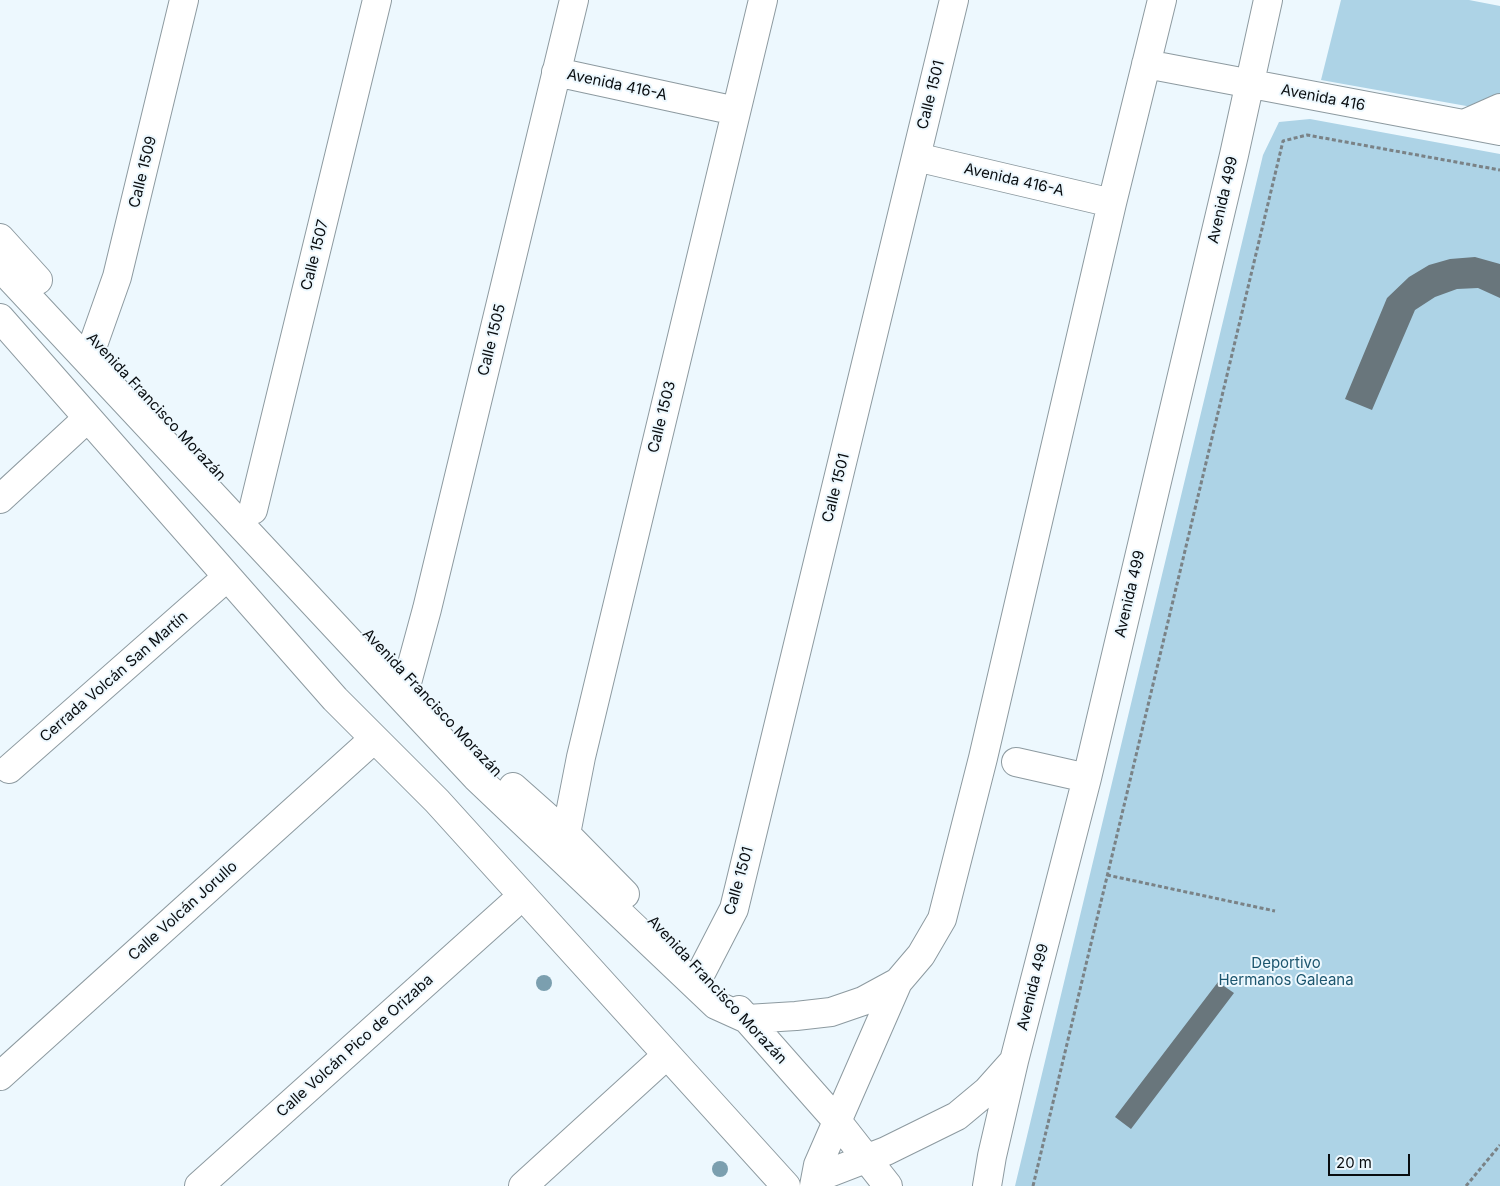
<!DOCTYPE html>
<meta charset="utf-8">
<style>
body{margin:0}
#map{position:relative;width:1500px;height:1186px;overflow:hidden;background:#edf8fe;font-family:Inter,sans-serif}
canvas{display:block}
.scale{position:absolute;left:1328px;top:1154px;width:82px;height:22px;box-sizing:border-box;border:2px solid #090d10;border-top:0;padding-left:6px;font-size:15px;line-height:18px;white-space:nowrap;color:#090d10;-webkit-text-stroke:4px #edf8fe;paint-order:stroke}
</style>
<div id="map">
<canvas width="1500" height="1186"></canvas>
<div class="scale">20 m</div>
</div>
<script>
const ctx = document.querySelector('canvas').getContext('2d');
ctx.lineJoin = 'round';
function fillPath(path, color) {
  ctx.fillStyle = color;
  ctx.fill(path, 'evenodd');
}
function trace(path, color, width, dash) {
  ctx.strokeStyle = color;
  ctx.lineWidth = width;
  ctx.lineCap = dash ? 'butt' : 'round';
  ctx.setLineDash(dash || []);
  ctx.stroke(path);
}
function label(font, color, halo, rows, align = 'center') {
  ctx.font = font + ' Inter,sans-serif';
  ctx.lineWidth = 4;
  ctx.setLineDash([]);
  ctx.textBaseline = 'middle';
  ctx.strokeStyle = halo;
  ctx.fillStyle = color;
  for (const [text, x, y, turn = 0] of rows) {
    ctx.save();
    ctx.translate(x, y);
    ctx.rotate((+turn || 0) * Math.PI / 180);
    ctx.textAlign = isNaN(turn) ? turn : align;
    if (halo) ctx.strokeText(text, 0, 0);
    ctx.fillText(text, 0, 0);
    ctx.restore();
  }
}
const green = new Path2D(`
 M1341,0H1469L1500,6V112L1321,80Z
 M1310,119L1500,154V1186H1015L1263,155L1279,122Z`);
const building = new Path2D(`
 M1475,257L1500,264V298L1478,288L1457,289L1435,297L1415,310L1372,410L1345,399L1387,298L1409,277L1429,265L1450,259Z
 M1218,982L1234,993L1131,1129L1115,1117Z`);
const path = new Path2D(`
 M1107,875L1275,911
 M1033,1186L1283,141L1307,135L1500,170
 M1466,1186L1500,1145`);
const minor = new Path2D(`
 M1146,64L1500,131
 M556,72L736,111
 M1464,124L1500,108
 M916,157L1112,203
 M0,238L38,280
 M0,267L476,777L716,1005L747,1019L796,1016L831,1012L863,1001L898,982L921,955L942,919L983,758L1112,203L1162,0
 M0,318L335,699L437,801L786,1186
 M94,342L117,277L184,0
 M0,499L79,426
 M253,510L377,0
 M408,679L427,609L574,0
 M1016,762L1087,778
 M9,769L218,585
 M513,787L566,834L625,894
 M566,834L581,757L763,0
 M702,971L734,909L954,0
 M739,1010L837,1121L888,1186
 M0,1076L366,746
 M816,1178L886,1151L957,1116L987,1091L1012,1063
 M199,1186L511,906
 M523,1186L657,1064
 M814,1186L818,1165L898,982
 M987,1186L992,1156L1014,1061L1087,778L1234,155L1268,0`);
const trees = [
 [544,983],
 [720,1169]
];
const streetNames = [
 ["Avenida 416-A",617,85,12],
 ["Calle 1501",931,95,-76],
 ["Avenida 416",1323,98,11],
 ["Calle 1509",143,172,-76],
 ["Avenida 416-A",1014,180,13],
 ["Avenida 499",1223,200,-77],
 ["Calle 1507",315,255,-76],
 ["Calle 1505",492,340,-76],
 ["Avenida Francisco Morazán",156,407,47],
 ["Calle 1503",662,417,-76],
 ["Calle 1501",836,488,-76],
 ["Avenida 499",1130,594,-77],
 ["Cerrada Volcán San Martín",114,677,-41],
 ["Avenida Francisco Morazán",432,703,47],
 ["Calle 1501",739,881,-74],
 ["Calle Volcán Jorullo",183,911,-42],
 ["Avenida 499",1033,987,-76],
 ["Avenida Francisco Morazán",717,990,47],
 ["Calle Volcán Pico de Orizaba",355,1046,-42]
];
const parkNames = [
 ["Deportivo",1286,963],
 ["Hermanos Galeana",1286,980]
];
fillPath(green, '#add3e6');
fillPath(building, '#69767c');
trace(minor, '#8d9aa0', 30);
trace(path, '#7a8286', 3, [4, 2.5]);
trace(minor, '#fff', 28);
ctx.fillStyle = '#7b9faf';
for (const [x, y] of trees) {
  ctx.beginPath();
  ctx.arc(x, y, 8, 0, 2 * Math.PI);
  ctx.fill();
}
label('15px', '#090d10', '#edf8fe', streetNames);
label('15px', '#1d566f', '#edf8fe', parkNames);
</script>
